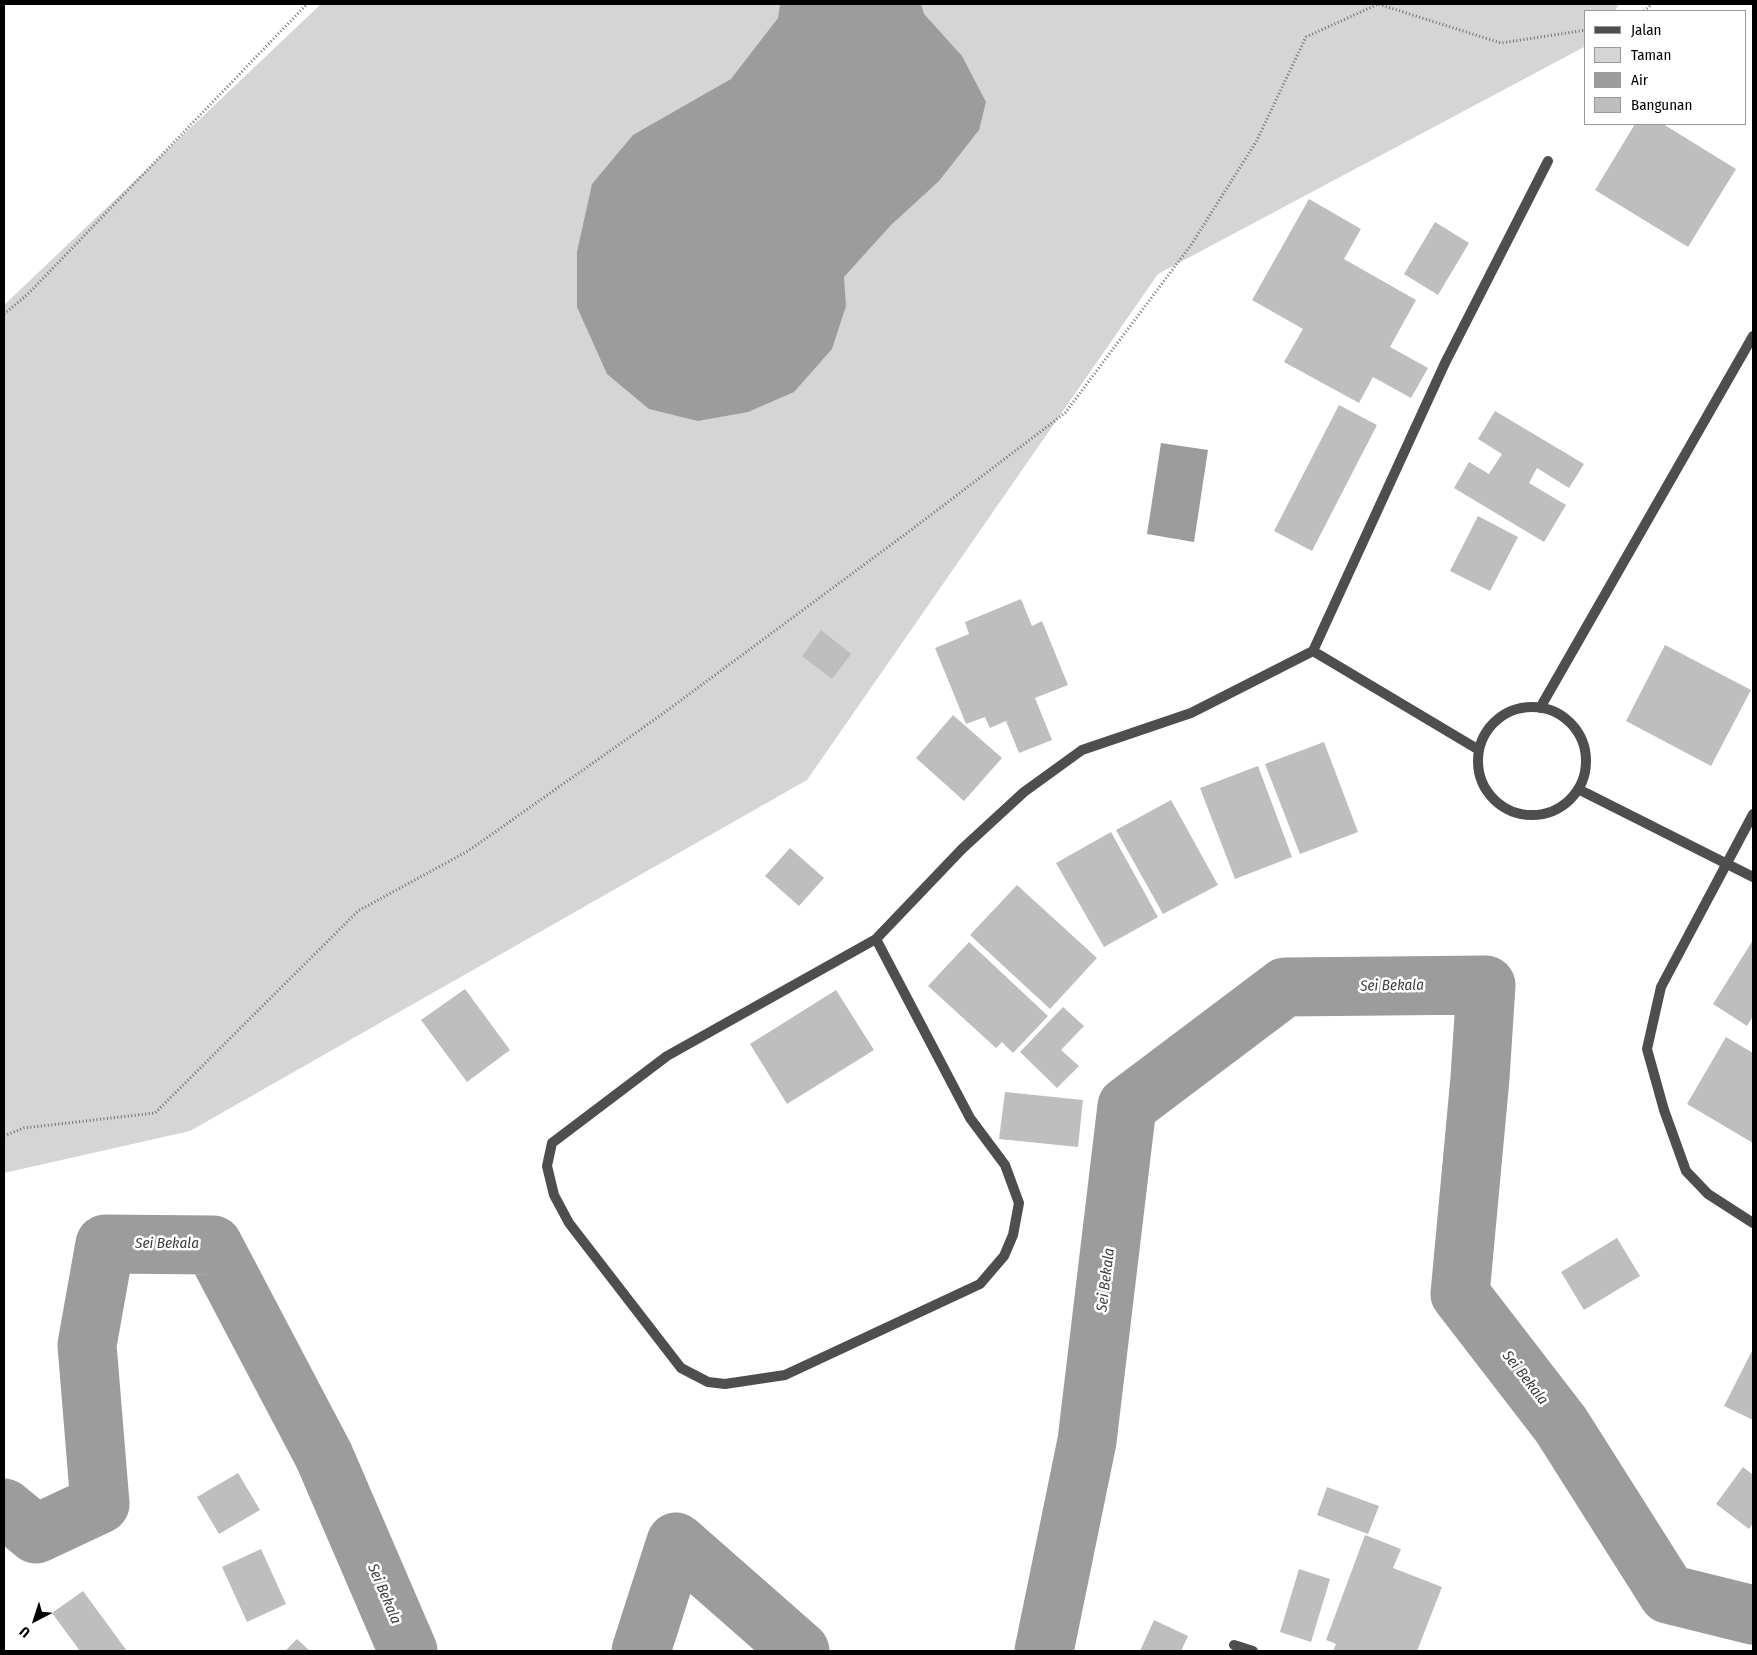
<!DOCTYPE html>
<style>
body{margin:0}
#map{position:relative;width:1757px;height:1655px;overflow:hidden;background:#fff;font-family:"Fira Sans Condensed",sans-serif}
canvas{display:block}
.frame{position:absolute;inset:0;border:5px solid #000;pointer-events:none}
.legend{position:absolute;left:1584px;top:10px;width:162px;height:115px;box-sizing:border-box;background:#fff;border:1px solid #999;margin:0;padding:6px 9px;list-style:none;font-size:15px;color:#000}
.legend li{display:flex;align-items:center;gap:10px;height:25px}
.legend b{width:25px;border:1px solid #999}
.north{position:absolute;left:10px;top:1595px;width:50px;height:50px;-webkit-text-stroke:4px #fff;paint-order:stroke;rotate:220deg;font-size:14px;font-weight:700;line-height:20px;text-align:center;color:#000}
.north::after{content:'';display:block;margin:auto;width:18px;height:22px;background:#000;clip-path:polygon(50% 0,100% 100%,50% 72%,0 100%)}
</style>
<div id="map">
<canvas width="1757" height="1655"></canvas>
<div class="frame"></div>
<ul class="legend">
<li><b style="height:6px;background:#4e4e4e"></b>Jalan</li>
<li><b style="height:14px;background:#d5d5d5"></b>Taman</li>
<li><b style="height:14px;background:#9c9c9c"></b>Air</li>
<li><b style="height:14px;background:#bebebe"></b>Bangunan</li>
</ul>
<div class="north">U</div>
</div>
<script>
const ctx = document.querySelector('canvas').getContext('2d');
ctx.lineJoin = 'round';
function fillPath(path, color) {
  ctx.fillStyle = color;
  ctx.fill(path, 'evenodd');
}
function trace(path, color, width, dash) {
  ctx.strokeStyle = color;
  ctx.lineWidth = width;
  ctx.lineCap = dash ? 'butt' : 'round';
  ctx.setLineDash(dash || []);
  ctx.stroke(path);
}
function label(font, color, halo, rows, align = 'center') {
  ctx.font = font + ' "Fira Sans Condensed",sans-serif';
  ctx.lineWidth = 5;
  ctx.setLineDash([]);
  ctx.textBaseline = 'middle';
  ctx.strokeStyle = halo;
  ctx.fillStyle = color;
  for (const [text, x, y, turn = 0] of rows) {
    ctx.save();
    ctx.translate(x, y);
    ctx.rotate((+turn || 0) * Math.PI / 180);
    ctx.textAlign = isNaN(turn) ? turn : align;
    if (halo) ctx.strokeText(text, 0, 0);
    ctx.fillText(text, 0, 0);
    ctx.restore();
  }
}
const green = new Path2D(`
 M321,4H1619L1615,11H1586V46L1158,274L807,780L190,1131L4,1173V305Z`);
const water = new Path2D(`
 M780,4H921L924,14L962,56L986,102L979,130L939,181L891,225L844,277L846,306L832,349L794,392L748,412L698,421L649,409L607,374L577,307V252L592,184L633,135L731,79L778,18Z
 M1161,443L1208,450L1194,542L1147,534Z`);
const river = new Path2D(`
 M4,1508L36,1534L100,1504L87,1345L105,1244L213,1245L324,1456L408,1651
 M641,1651L676,1542L800,1651
 M1044,1651L1087,1441L1127,1106L1285,987L1486,985L1480,1078L1460,1294L1561,1425L1668,1594L1753,1615`);
const building = new Path2D(`
 M1635,124H1663L1736,169L1688,247L1595,190Z
 M1309,199L1361,229L1344,259L1416,300L1390,347L1428,368L1411,398L1373,377L1359,403L1284,362L1303,329L1252,300Z
 M1435,222L1469,243L1438,295L1404,274Z
 M1339,405L1377,425L1312,551L1274,531Z
 M1495,411L1584,464L1569,488L1537,468L1529,483L1566,505L1544,542L1454,488L1469,462L1489,474L1502,454L1478,439Z
 M1478,516L1518,537L1490,591L1450,571Z
 M1021,599L1032,626L1042,621L1068,685L1035,698L1052,740L1019,753L1006,721L990,728L985,717L966,724L935,648L969,634L965,622Z
 M821,630L851,654L832,679L802,656Z
 M1665,645L1751,690L1711,766L1626,721Z
 M953,715L1002,758L964,801L916,758Z
 M1324,742L1358,832L1300,854L1265,764Z
 M1258,766L1292,857L1235,879L1200,788Z
 M1171,800L1218,885L1163,914L1116,830Z
 M1111,832L1158,917L1104,947L1056,863Z
 M790,848L824,878L799,906L765,876Z
 M1017,885L1097,958L1050,1009L970,935Z
 M1753,940V1016L1747,1026L1713,1004Z
 M969,942L1048,1016L1013,1053L1002,1042L996,1048L928,986Z
 M465,989L510,1050L467,1082L421,1020Z
 M836,990L874,1050L787,1104L750,1044Z
 M1063,1007L1084,1026L1061,1050L1079,1066L1057,1088L1020,1052Z
 M1726,1037L1753,1053V1143L1687,1104Z
 M1005,1092L1083,1100L1078,1147L999,1139Z
 M1617,1238L1640,1276L1584,1310L1561,1272Z
 M1753,1349V1420L1724,1406Z
 M1743,1467L1753,1475V1523L1749,1529L1716,1504Z
 M238,1473L260,1510L219,1534L197,1497Z
 M1327,1487L1379,1506L1368,1534L1317,1515Z
 M1365,1535L1401,1549L1393,1568L1442,1587L1417,1651H1333L1336,1644L1326,1640Z
 M261,1549L286,1604L247,1622L222,1567Z
 M1299,1569L1330,1579L1311,1642L1280,1632Z
 M83,1591L127,1651H80L52,1613Z
 M1154,1620L1188,1636L1181,1651H1140Z
 M297,1639L310,1651H285Z`);
const path = new Path2D(`
 M1644,11L1652,4
 M4,314L28,294L307,4
 M4,1136L24,1128L155,1113L358,911L468,851L661,715L911,530L1065,413L1191,245L1256,142L1306,37L1378,4L1501,43L1586,30`);
const street = new Path2D(`
 M1313,651L1479,750
 M1478 761a54 54 0 1 1 108 0a54 54 0 1 1-108 0Z
 M1540,708L1753,336
 M1578,789L1753,877
 M1753,814L1661,987L1647,1049L1664,1110L1686,1171L1708,1194L1753,1223
 M876,939L970,1118L1005,1165L1019,1203L1013,1235L1004,1256L980,1284L785,1375L725,1384L708,1382L681,1368L569,1223L554,1195L547,1166L552,1143L667,1056L876,939L962,849L1024,792L1082,750L1191,713L1313,651L1445,363L1548,161
 M1234,1645L1253,1651`);
const waterNames = [
 ["Sei Bekala",1392,986,-1],
 ["Sei Bekala",167,1244],
 ["Sei Bekala",1106,1280,-83],
 ["Sei Bekala",1525,1378,52],
 ["Sei Bekala",384,1594,67]
];
fillPath(green, '#d5d5d5');
fillPath(water, '#9c9c9c');
trace(river, '#9c9c9c', 59);
fillPath(building, '#bebebe');
trace(path, '#707070', 3, [1, 2.5]);
trace(street, '#4e4e4e', 10);
label('italic 15px', '#3d3d3d', '#fff', waterNames);
</script>
